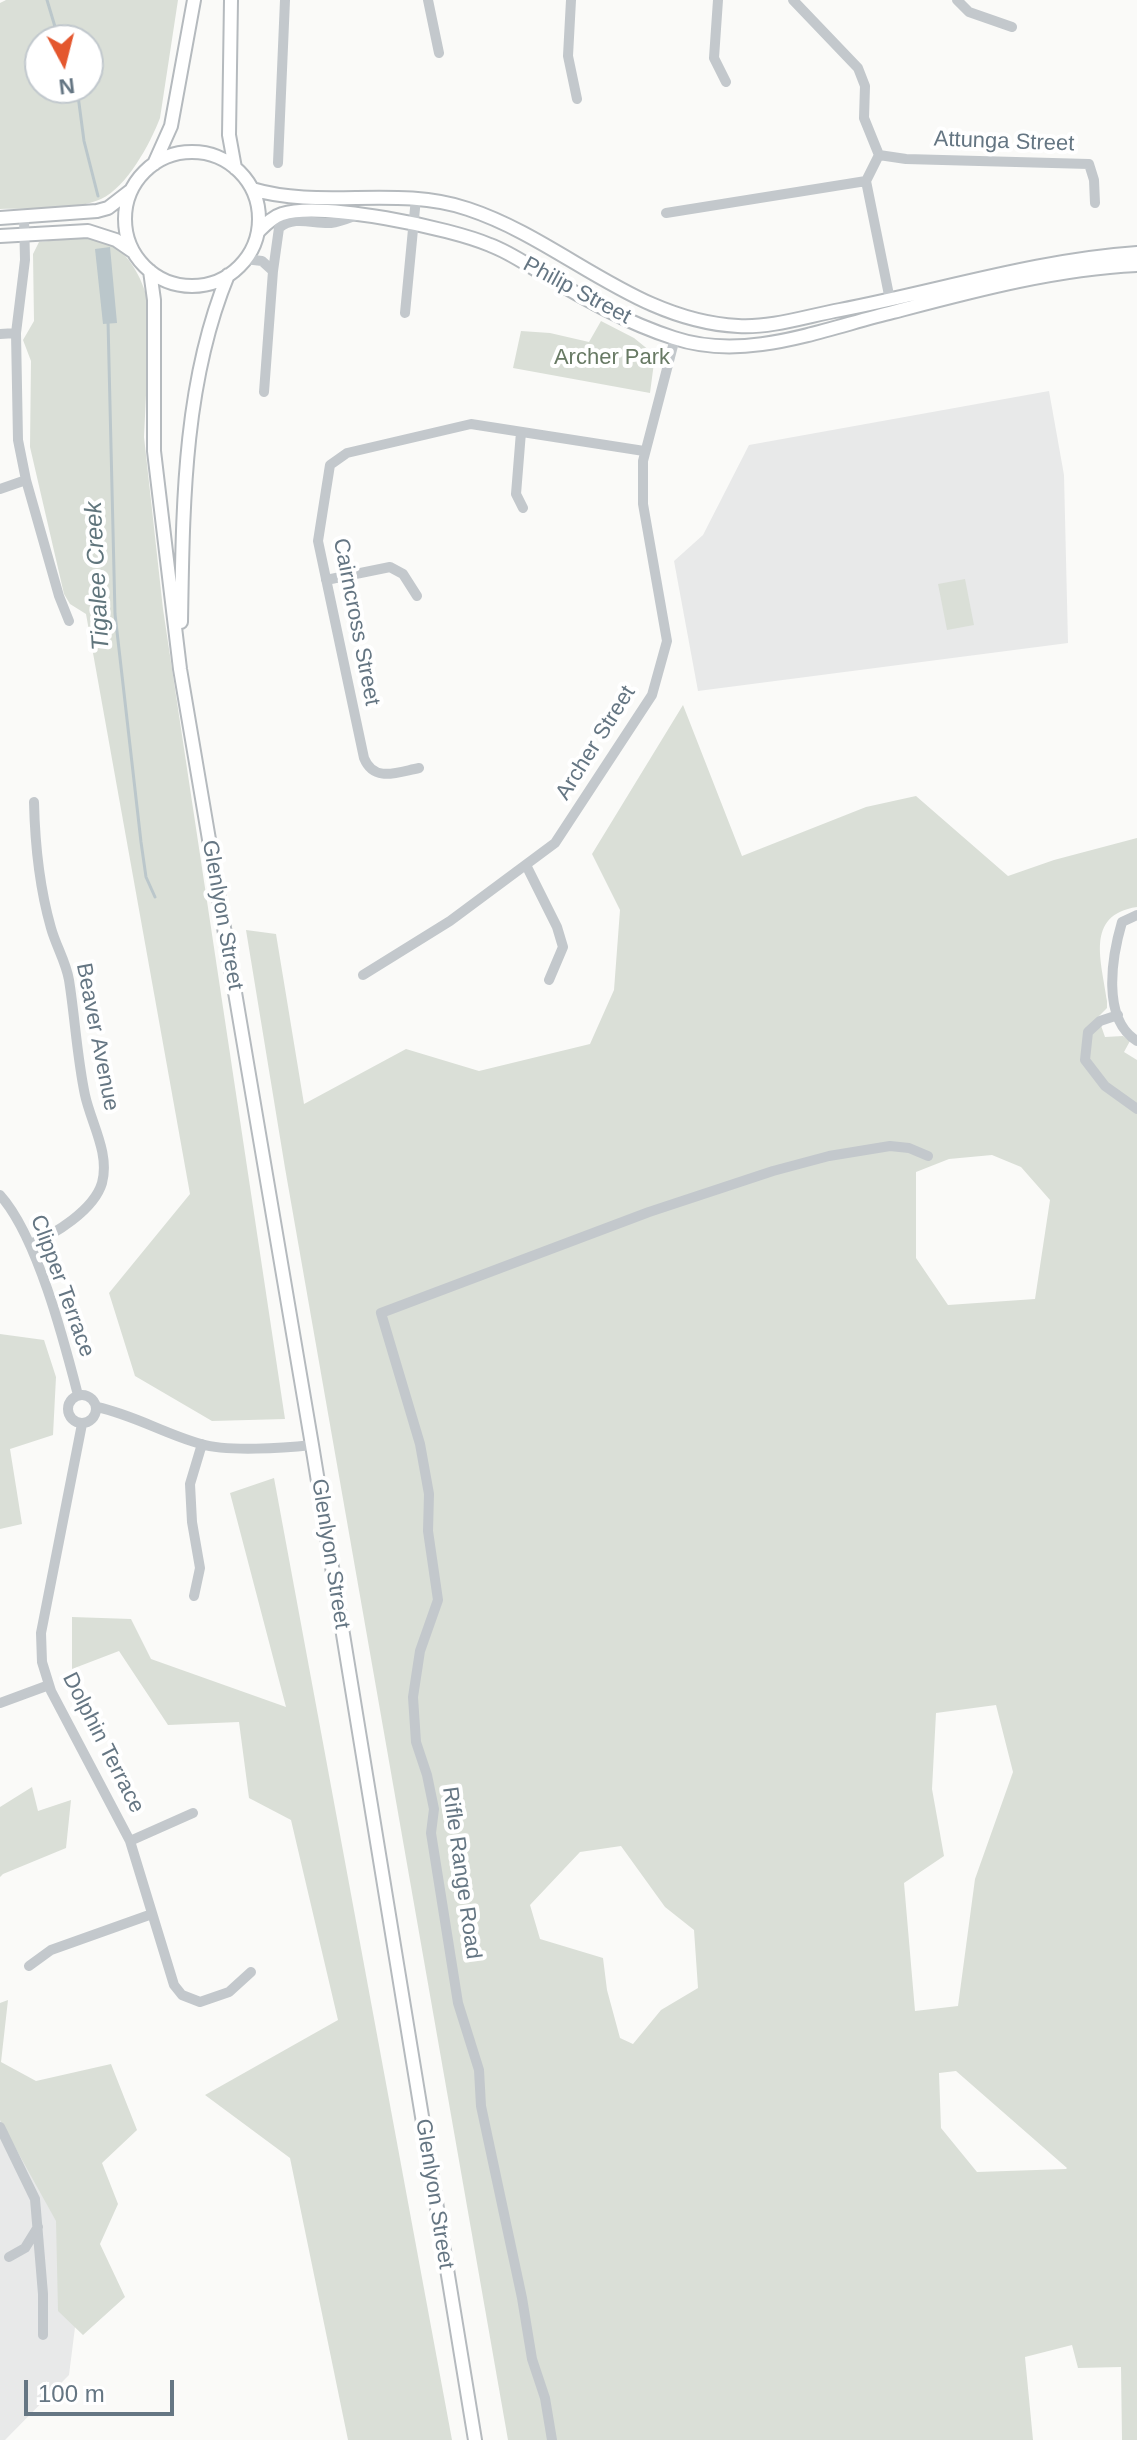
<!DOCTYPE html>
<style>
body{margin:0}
#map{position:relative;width:1137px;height:2440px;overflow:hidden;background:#fafaf8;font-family:Arial,sans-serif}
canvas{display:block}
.north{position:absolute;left:24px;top:24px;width:80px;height:80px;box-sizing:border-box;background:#fff;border:2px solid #c1c8cd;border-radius:50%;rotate:173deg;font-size:22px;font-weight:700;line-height:32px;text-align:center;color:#657683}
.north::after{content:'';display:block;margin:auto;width:28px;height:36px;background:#e4572e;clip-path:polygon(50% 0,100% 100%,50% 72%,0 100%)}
.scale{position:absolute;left:24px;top:2380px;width:150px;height:36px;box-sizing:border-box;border:4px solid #657683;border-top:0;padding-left:10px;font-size:24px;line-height:28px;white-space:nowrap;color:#657683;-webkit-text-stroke:6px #fff;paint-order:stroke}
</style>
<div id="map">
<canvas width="1137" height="2440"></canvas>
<div class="north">N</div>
<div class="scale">100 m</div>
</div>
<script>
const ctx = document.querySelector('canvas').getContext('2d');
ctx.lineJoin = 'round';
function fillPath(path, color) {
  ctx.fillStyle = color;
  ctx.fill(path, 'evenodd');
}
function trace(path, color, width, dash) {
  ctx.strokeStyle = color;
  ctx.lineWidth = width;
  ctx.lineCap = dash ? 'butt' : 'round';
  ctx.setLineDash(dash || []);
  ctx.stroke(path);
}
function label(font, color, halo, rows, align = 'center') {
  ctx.font = font + ' Arial,sans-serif';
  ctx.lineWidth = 8;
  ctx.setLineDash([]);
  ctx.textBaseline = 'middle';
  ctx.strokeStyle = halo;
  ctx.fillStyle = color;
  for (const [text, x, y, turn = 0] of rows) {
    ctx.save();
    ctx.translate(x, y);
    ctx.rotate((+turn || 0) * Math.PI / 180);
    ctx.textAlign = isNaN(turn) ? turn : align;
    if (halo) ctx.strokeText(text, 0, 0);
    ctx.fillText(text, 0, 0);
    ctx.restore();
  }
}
const built = new Path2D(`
 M1049,391L1064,475L1068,643L698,691L674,561L703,535L749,445Z
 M0,2094L84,2256L69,2375L5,2440H0Z`);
const green = new Path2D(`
 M6,0H178L160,118C150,144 127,187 101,199C75,211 29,208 0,209V3ZM40,40H88V88H40Z
 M68,239C79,238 91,237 101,240C130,249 145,283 150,311L144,437L163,609L285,1419L212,1421L135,1376L109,1293L190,1194L86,614L70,604L64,594L30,447L31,361L23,340L34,321L33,254L39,242Z
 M601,321L634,338L655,355L650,393L513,368L521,331L550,333L589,342Z
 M965,579L974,625L947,630L938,584Z
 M683,705L742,856L866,807L916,796L1008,876L1054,860L1137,838V907C1084,915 1102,962 1107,1001V1008L1098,1017L1105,1037L1123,1036L1130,1041L1124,1052L1137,1060V2440H1122L1121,2367L1078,2368L1072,2345L1025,2357L1033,2440H508L285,1168L246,930L276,934L304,1104L406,1049L479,1071L590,1044L614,990L620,910L592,854ZM992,1155L1021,1167L1050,1200L1035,1299L948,1305L916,1258V1172L949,1159ZM996,1705L1013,1772L975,1879L958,2006L915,2011L904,1883L944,1856L932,1789L936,1713ZM621,1846L665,1907L694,1930L698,1988L661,2010L633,2044L620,2038L607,1990L603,1958L540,1939L530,1905L580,1852ZM956,2071L1067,2168L1066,2169L977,2172L941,2128L939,2073Z
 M0,1334L44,1340L56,1377L53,1435L10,1449L22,1524L0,1529Z
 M274,1478L452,2440H348L290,2158L205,2095L338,2020L291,1820L249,1798L239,1722L168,1725L119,1651L72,1669V1617L131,1619L151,1659L286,1707L230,1493Z
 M32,1787L38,1811L71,1800L66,1848L3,1874L0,1877V1807Z
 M8,2000L1,2062L36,2081L111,2064L137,2130L102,2163L118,2204L100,2244L125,2297L83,2335L58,2311L56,2221L0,2120V2003Z`);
const water = new Path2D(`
 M110,247L117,323L103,324L95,249Z`);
const stream = new Path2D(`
 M47,0L59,40
 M77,88L84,141L98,196
 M108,321L115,614L141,842L146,877L155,897`);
const minor = new Path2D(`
 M428,0L439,53
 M571,0L568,56L577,99
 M718,0L714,58L726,82
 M793,0L858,68L865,86L864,118L879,155L866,181L890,300
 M957,0L969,12L1012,27
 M879,155L906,159L1089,164L1094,180L1095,203
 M278,163L285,0
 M666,213L866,181
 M24,217L25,260L16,333L18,440L26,480L59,596L69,621
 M245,259L262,261L273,271
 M405,313L416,198
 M0,334L16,333
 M264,392L273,271L279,228C295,215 312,224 331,223C340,222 349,218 357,215
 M521,432L516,494L523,508
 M0,489L26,480
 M326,580L390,567L403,574L417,596
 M419,768C398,772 374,783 364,758L318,541L330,465L347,453L471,424L644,451
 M526,865L557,927L563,947L549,980
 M1137,915L1122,922C1112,956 1101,1019 1137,1041
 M363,975L450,921L555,843L652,695L667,641L643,504V461L675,338
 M1118,1015L1100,1021L1088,1032L1085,1060L1105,1086L1137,1109
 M0,1195C37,1236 64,1341 78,1395
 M30,1244C54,1235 94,1210 102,1183C110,1153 91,1123 85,1095C77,1057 75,1018 69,980C66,962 56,946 51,928C39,886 35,846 34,802
 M68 1409a14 14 0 1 1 28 0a14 14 0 1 1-28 0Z
 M97,1407C134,1415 165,1434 201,1444C228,1452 284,1448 312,1445
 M82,1424L41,1633L42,1662L51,1691L130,1841L174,1985L182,1995L200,2002L229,1992L251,1972
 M194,1596L200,1568L192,1522L190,1484L202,1444
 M0,1703L49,1685
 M130,1841L193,1813
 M29,1966L51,1950L152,1914
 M0,2127L35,2199L43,2294V2335
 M9,2257L25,2248L38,2227
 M552,2440L545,2398L532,2359L522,2298L481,2106L479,2070L458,2003L431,1833L434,1809L427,1775L416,1742L413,1697L420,1651L438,1600L428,1531L429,1494L420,1444L381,1313L649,1212L773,1171L829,1156L890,1146L909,1148L928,1156`);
const major = new Path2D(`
 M231,0L229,135L235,168
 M125 219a67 67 0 1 1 134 0a67 67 0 1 1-134 0Z
 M154,164L171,126L194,0
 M252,189C322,210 397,185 468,209C562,240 635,321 738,326C772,328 807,316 840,310C939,291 1036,260 1137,253
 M0,218L97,211L108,208L130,191
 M258,232C265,225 272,217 282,214C321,201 451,228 490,245C509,252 526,264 543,274C585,299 627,323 674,338C746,362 823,329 893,312C973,291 1054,269 1137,265
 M0,236L88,231L116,240L132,251
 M150,271L154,300V451L180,669L312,1445L475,2440
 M181,622C183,507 183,384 228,275`);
const streetNames = [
 ["Attunga Street",1004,142,2],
 ["Philip Street",577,291,28],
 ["Cairncross Street",356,622,79],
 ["Archer Street",596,743,-58],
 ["Glenlyon Street",222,915,80],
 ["Beaver Avenue",97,1037,79],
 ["Clipper Terrace",62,1286,70],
 ["Glenlyon Street",330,1554,81],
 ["Dolphin Terrace",103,1743,63],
 ["Rifle Range Road",461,1873,82],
 ["Glenlyon Street",434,2194,81]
];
const parkNames = [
 ["Archer Park",612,358]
];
const waterNames = [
 ["Tigalee Creek",98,576,-93]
];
fillPath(built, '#e8e9e9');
fillPath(green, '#dadfd7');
fillPath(water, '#bbc7cb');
trace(stream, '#bbc7cb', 3);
trace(major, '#b5babe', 16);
trace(minor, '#c3c8cc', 10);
trace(major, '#fff', 12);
label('22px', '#657683', '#fff', streetNames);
label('22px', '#687a64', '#fff', parkNames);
label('italic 24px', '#60757c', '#fff', waterNames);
</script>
